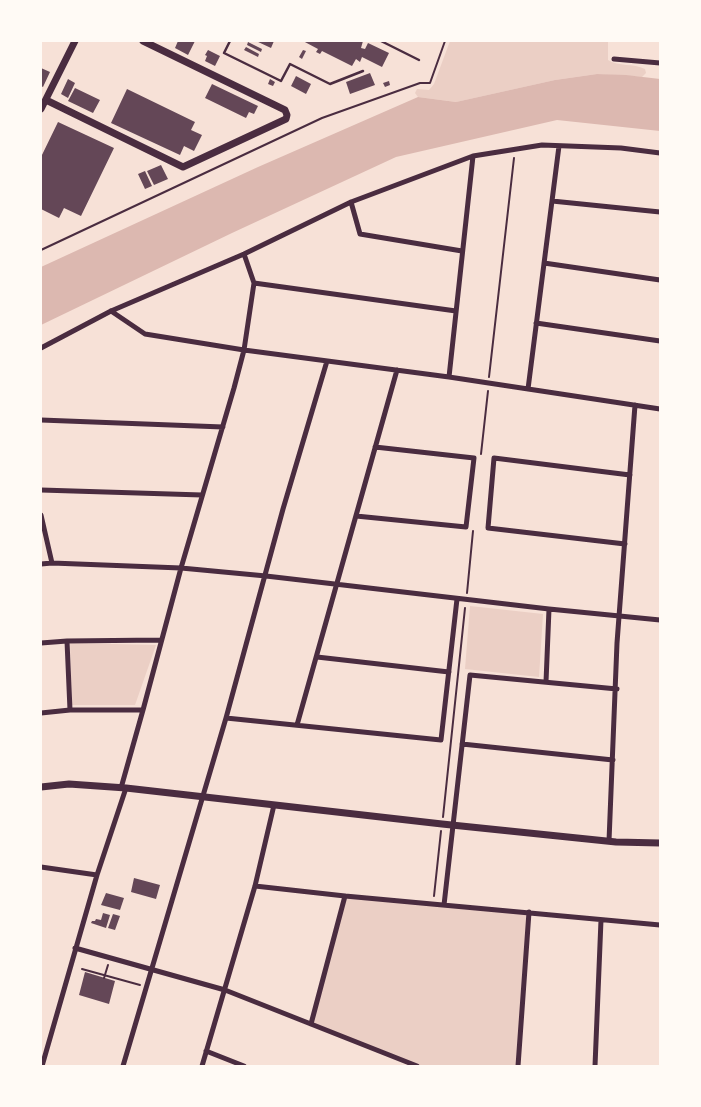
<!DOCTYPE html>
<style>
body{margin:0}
#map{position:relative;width:701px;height:1107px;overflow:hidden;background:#f7e1d7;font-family:"Exo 2",sans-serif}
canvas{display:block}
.frame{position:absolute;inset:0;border:42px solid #fffaf5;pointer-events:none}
</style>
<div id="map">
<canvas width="701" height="1107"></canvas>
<div class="frame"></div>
</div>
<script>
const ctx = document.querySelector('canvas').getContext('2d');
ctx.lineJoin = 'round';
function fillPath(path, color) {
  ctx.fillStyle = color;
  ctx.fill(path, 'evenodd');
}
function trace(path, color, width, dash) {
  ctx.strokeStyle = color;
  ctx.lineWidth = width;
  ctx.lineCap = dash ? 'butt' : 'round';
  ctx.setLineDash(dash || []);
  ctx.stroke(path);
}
const green = new Path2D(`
 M450,41H608V60C619,67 633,63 645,69L646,73L642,77L597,74L555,80L456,102L418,97L415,93L417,89L429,90L434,84Z
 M470,606L543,614L539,677L465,669Z
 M70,643L156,645L135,705H72Z
 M345,896L529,912L518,1066H417L311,1024Z`);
const water = new Path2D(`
 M597,74L626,75L660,79V131L557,120L396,157L232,233L41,325V267L258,167L418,97L456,102L555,80Z`);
const building = new Path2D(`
 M178,41H195L188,55L175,48Z
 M256,41H274L271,48Z
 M303,41H363L361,48L365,49L368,43L389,53L382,67L362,57L360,62L356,59L352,66L322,51L320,54L316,52L318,49Z
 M248,42L262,49L261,52L247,45Z
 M246,47L259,54L258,57L244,50Z
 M208,50L220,56L215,66L205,61L207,56L205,55Z
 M303,50L306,51L302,59L299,57Z
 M41,68L50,72L43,87L41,86Z
 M370,73L375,85L350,94L346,82Z
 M296,76L311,84L306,94L291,86Z
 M68,79L75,83L68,98L61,94Z
 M270,79L275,82L273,86L268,84Z
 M389,81L390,85L385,87L383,83Z
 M212,84L258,106L254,114L249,112L246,118L205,98Z
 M75,88L100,100L93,113L68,101Z
 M127,89L195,122L191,130L202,135L194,151L184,146L180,155L111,123Z
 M58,122L114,148L81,216L64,208L59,218L41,209V157Z
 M161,165L168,179L154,185L147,171Z
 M145,171L152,186L145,189L138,174Z
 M134,878L160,885L156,899L131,892Z
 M106,893L124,898L120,910L101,905Z
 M103,913L110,915L106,928L91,923L92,921H95L96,919L101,920Z
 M113,914L120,916L115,930L108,928Z
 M85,972L115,981L109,1004L79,995Z`);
const path = new Path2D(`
 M41,250L322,118L420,83H430L445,41
 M489,377L514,158
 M481,454L488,391
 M467,593L473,531
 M443,817L465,608
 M434,896L441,831
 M82,969L140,985
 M104,978L108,965`);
const service = new Path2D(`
 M230,41L224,53L281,81L290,64L330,84L363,71
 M381,41L419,60`);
const minor = new Path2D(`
 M614,59L660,63
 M552,201L660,212
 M351,202L360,234L462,251
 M544,263L660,280
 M254,283L456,311
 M111,311L145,334L244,350L449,377L660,409
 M536,323L660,341
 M41,348L111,311L244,254L351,202L473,156L542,145L621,148L660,153
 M449,377L473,156
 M528,389L559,146
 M41,420L223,427
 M41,490L202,495
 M41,515L52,563
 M356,516L466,527L474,458L375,447
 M625,544L488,528L494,458L630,475
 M41,564L52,563L181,568L266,576L549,609L660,620
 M67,641L70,710H143L181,568L234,388L244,350L254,283L244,254
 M41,643L67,641L160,640
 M317,657L449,672
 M546,682L549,609
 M41,713L70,710
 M226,718L441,740L457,599
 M297,725L397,370
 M462,744L613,760
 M121,788L143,710
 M609,841L617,643L635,405
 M41,867L97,875
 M255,886L345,896L660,925
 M444,905L470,675L617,689
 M75,948L225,990L417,1066
 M311,1024L345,896
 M206,1051L244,1066
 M42,1066L97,875L126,788
 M123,1066L226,718L283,509L327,361
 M202,1066L255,886L274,805
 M518,1066L529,912
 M595,1066L601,920`);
const tertiary = new Path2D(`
 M46,100L183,167L286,119L287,115L285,110L143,41
 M41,109L75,41
 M41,787L69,784L126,788L442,824L616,842L660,843`);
fillPath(green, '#ebcfc5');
fillPath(water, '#dcb8b0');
fillPath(building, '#644757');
trace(path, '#4a2c40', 2);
trace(service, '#4a2c40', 2.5);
trace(minor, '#4a2c40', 5);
trace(tertiary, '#4a2c40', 7);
</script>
